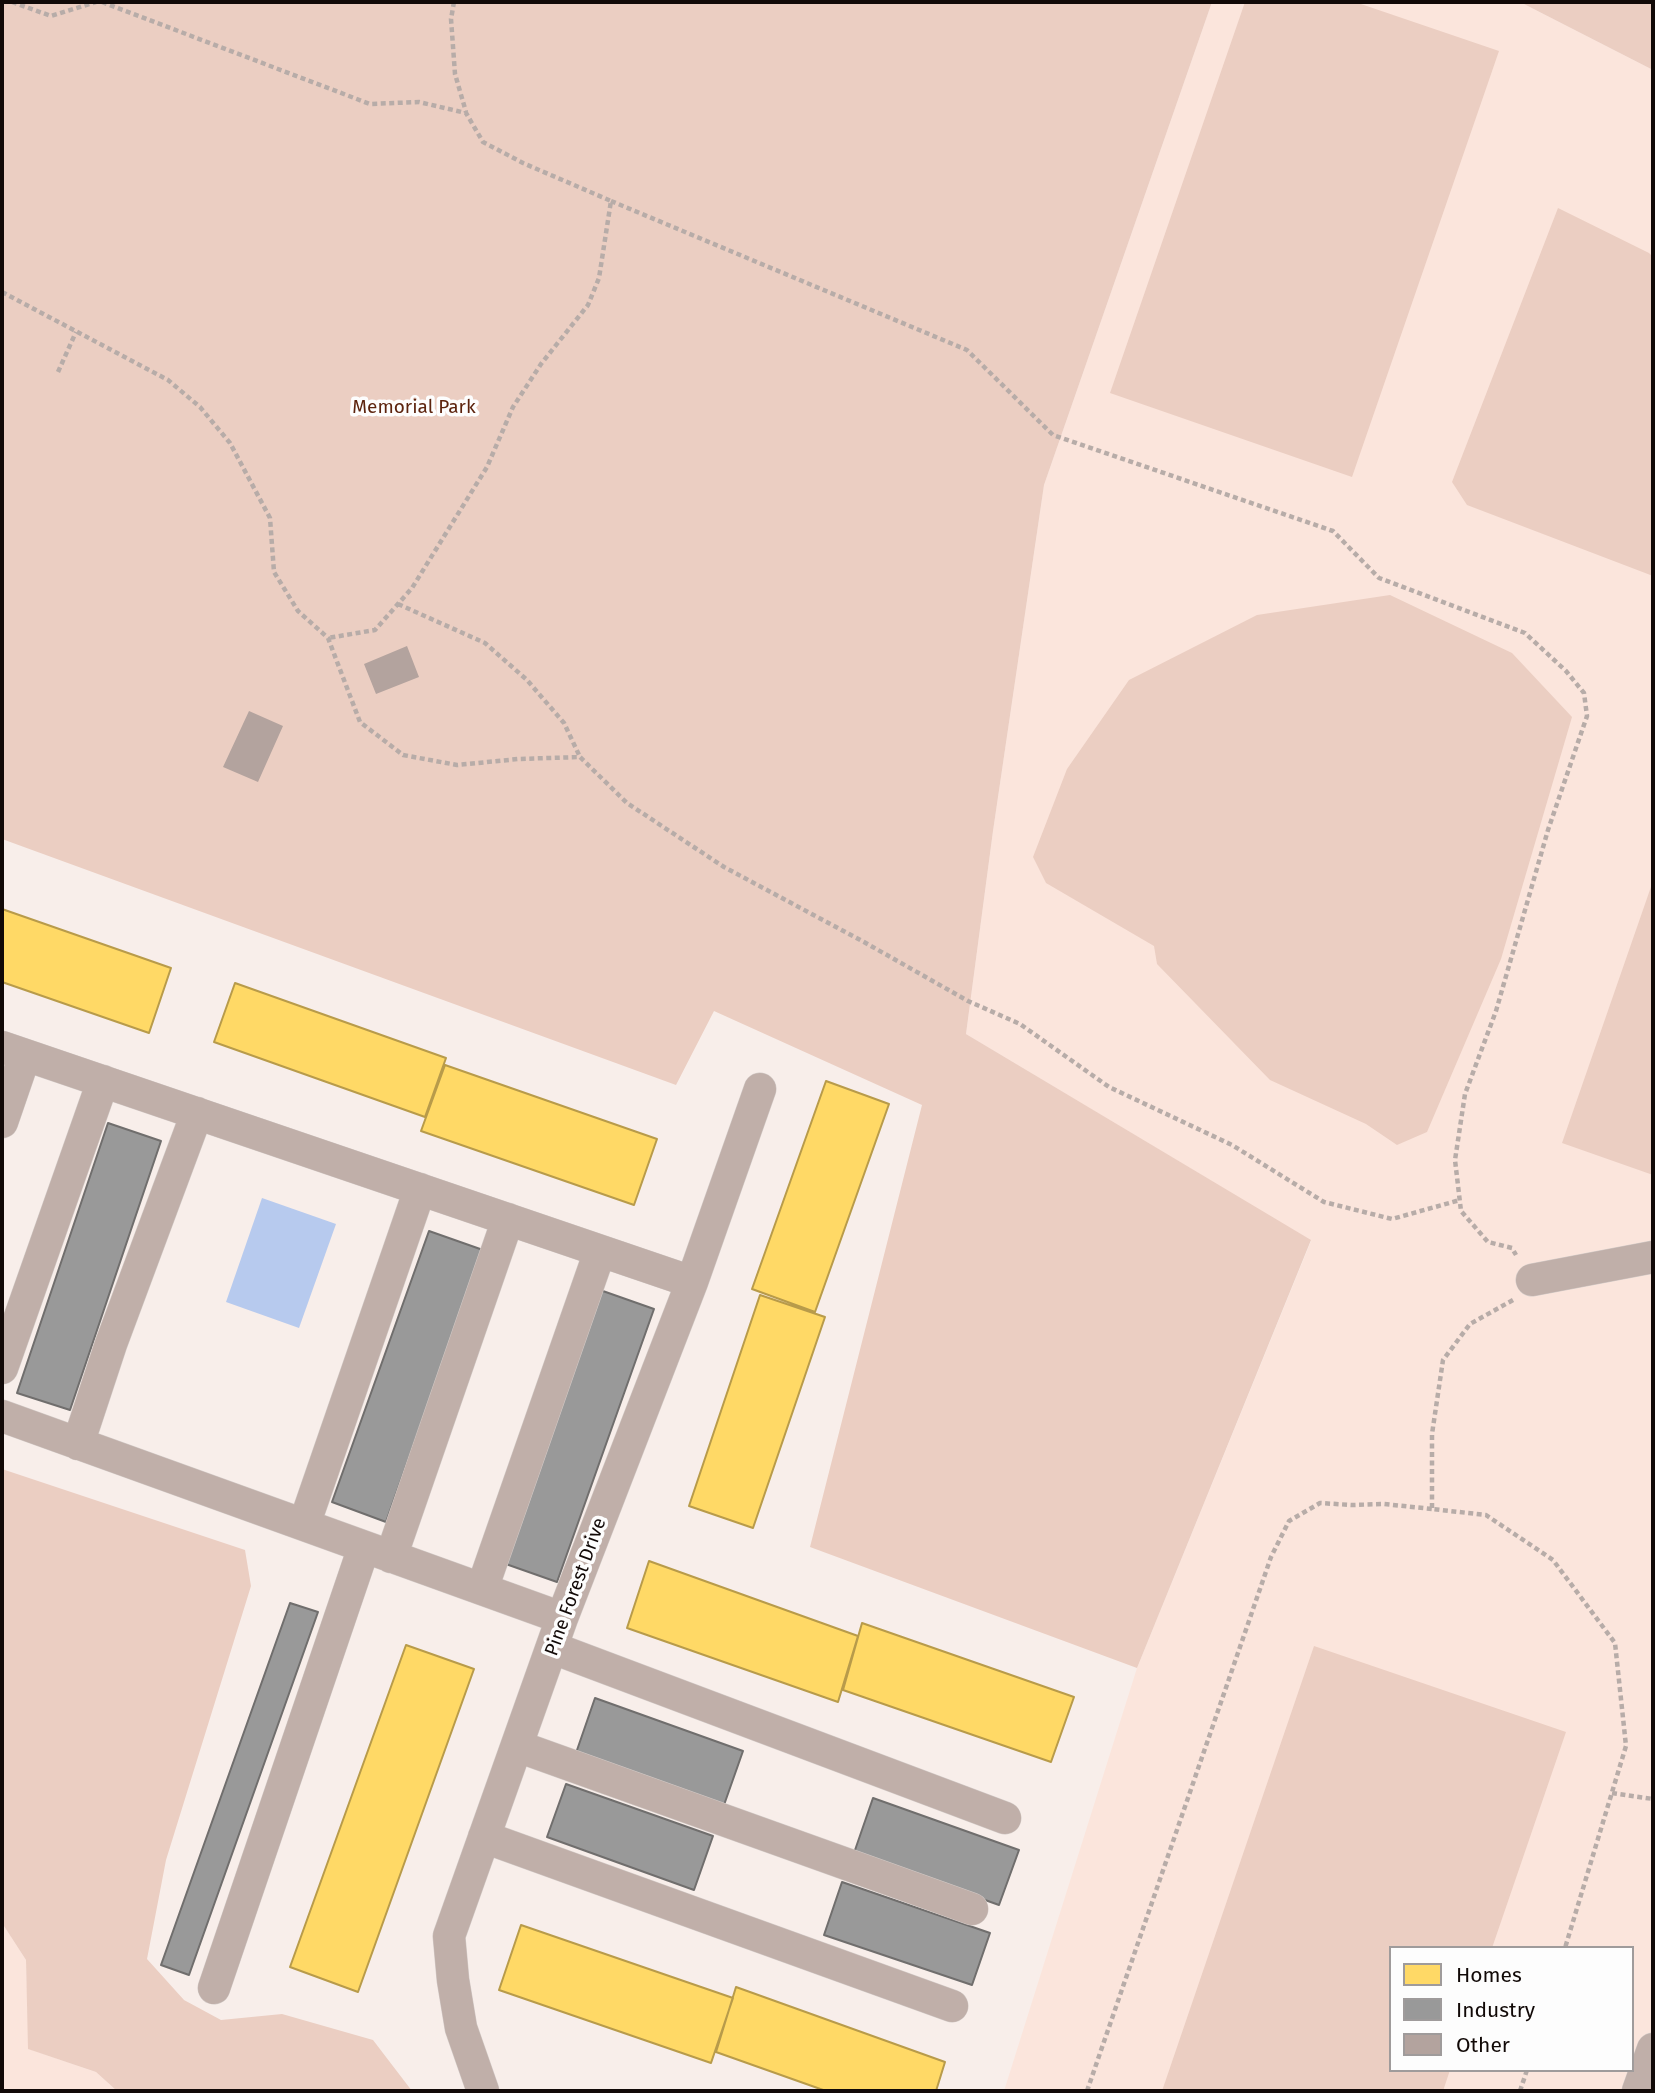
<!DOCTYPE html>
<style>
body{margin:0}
#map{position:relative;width:1655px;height:2093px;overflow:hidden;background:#f8eeea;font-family:"Fira Sans",sans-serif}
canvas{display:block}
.frame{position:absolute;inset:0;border:4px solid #110907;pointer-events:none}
.legend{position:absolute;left:1389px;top:1946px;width:245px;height:126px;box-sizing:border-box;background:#fdfdfd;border:2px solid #9f9b9b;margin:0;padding:9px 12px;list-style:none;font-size:21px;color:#110907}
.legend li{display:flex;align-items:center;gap:14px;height:35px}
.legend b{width:35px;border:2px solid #9f9b9b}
</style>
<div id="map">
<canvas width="1655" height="2093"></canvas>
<div class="frame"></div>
<ul class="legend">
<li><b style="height:19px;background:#ffd966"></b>Homes</li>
<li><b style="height:19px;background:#999"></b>Industry</li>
<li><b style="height:19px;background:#b3a39e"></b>Other</li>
</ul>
</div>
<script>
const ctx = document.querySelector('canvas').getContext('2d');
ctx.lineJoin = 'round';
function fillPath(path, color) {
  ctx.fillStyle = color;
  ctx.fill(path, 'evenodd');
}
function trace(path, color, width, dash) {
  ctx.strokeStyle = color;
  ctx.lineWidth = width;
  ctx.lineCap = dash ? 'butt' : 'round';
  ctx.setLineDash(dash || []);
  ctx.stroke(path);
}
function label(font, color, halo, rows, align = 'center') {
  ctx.font = font + ' "Fira Sans",sans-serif';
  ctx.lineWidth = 7;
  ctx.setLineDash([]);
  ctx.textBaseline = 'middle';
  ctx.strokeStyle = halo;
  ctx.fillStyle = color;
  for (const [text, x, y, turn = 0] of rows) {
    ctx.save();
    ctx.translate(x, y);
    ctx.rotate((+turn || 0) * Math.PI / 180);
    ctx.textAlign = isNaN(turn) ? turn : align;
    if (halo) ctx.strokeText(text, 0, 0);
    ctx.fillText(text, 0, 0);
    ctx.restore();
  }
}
const built = new Path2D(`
 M1212,2H1520L1653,70V2091H1004L1137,1668L1311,1241L966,1034L993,831L1044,485ZM1391,1948H1632V2070H1391Z
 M2,1923L26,1960L29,2049L96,2072L117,2091H2Z`);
const green = new Path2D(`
 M2,2H1212L1044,485L993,831L966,1034L1311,1240L1137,1668L810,1547L922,1105L714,1011L676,1085L2,839Z
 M1245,2H1355L1499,51L1352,477L1110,393Z
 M1520,2H1653V70Z
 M1558,208L1649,253L1653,257V576L1467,505L1452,482Z
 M1390,595L1512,653L1572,717L1501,959L1427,1132L1397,1145L1366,1124L1270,1080L1157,964L1154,946L1046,883L1033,857L1067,769L1129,680L1257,615Z
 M1653,881V1175L1562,1143Z
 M2,1469L245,1550L251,1586L166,1860L147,1959L184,2000L221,2020L282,2014L373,2040L412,2091H117L96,2072L28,2049L26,1960L2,1923Z
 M1314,1646L1566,1732L1492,1948H1391V2070H1450L1443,2091H1162Z`);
const water = new Path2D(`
 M262,1198L336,1224L299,1328L226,1302Z`);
const homes = new Path2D(`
 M2,909L171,968L149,1033L2,982Z
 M235,983L446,1058L425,1117L214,1042Z
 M445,1065L657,1139L634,1205L421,1131Z
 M826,1081L889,1104L815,1312L752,1289Z
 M760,1295L825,1317L753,1528L689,1506Z
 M649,1561L858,1636L838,1702L627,1628Z
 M862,1623L1074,1697L1051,1762L843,1690Z
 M406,1645L474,1669L358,1992L290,1967Z
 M521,1925L733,1998L711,2063L499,1990Z
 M736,1987L945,2062L936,2091H826L716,2052Z`);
const industry = new Path2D(`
 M108,1123L161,1141L70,1410L17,1393Z
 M429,1231L483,1250L386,1522L332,1502Z
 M600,1290L654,1309L557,1582L503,1563Z
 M290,1603L318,1612L189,1975L161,1965Z
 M595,1698L743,1751L724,1805L576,1753Z
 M566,1784L713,1836L694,1890L547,1837Z
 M873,1798L1019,1850L999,1905L854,1853Z
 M842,1882L990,1933L972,1985L824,1935Z`);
const building = new Path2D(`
 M407,646L419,677L376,694L364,664Z
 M249,711L283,726L258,782L223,767Z`);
const path = new Path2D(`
 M12,2L51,16L96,2
 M102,2L370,104L419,102L466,113L483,142L523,163L611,201L599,278L588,305L541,364L513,407L487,467L412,588L375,630L328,638
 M454,2L451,19L455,74L466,112
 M611,201L967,350L1053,435L1333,531L1379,578L1525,633L1566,671L1584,693L1587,716L1548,830L1496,1011L1465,1094L1455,1160L1461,1211L1488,1242L1512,1248L1516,1255
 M2,292L168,380L200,407L230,443L270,518L274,572L298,611L328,638L360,722L403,755L457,765L518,759L580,757L627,803L724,867L864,942L968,1001L1020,1024L1109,1087L1232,1145L1324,1202L1392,1219L1460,1200
 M58,372L76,332
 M398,604L485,643L527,680L564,723L580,757
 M1513,1300L1470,1324L1443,1360L1432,1434V1509L1486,1515L1553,1560L1615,1643L1626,1746L1565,1948
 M1612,1793L1653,1799
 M1087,2091L1271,1557L1289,1521L1320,1503L1352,1505L1384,1504L1432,1509
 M1520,2091L1527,2070`);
const minor = new Path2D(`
 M2,1047L692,1282
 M2,1122L25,1055
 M1532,1280L1653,1257
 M2,1368L103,1081
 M2,1416L562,1618
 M78,1444L111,1344L197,1113
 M304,1525L420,1189
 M391,1557L508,1219
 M482,1589L600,1251
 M553,1648L1005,1818
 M517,1746L972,1909
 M484,1837L952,2006
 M214,1988L364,1547
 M483,2091L461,2028L453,1980L449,1936L562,1618L692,1282L760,1089
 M1638,2091L1653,2049`);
const parkNames = [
 ["Memorial Park",414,408]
];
const streetNames = [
 ["Pine Forest Drive",576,1587,-70]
];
fillPath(built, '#fbe5dc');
fillPath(green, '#ebcec2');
fillPath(water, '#b7caee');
fillPath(homes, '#ffd966');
trace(homes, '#b89b4a', 2);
fillPath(industry, '#999');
trace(industry, '#706e6d', 2);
fillPath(building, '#b3a39e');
trace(minor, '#d2cac7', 33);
trace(path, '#b7aca8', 4.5, [5, 3.5]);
trace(minor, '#c0afa9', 32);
label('19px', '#5c230d', '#fdfdfd', parkNames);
label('19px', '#110907', '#fdfdfd', streetNames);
</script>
